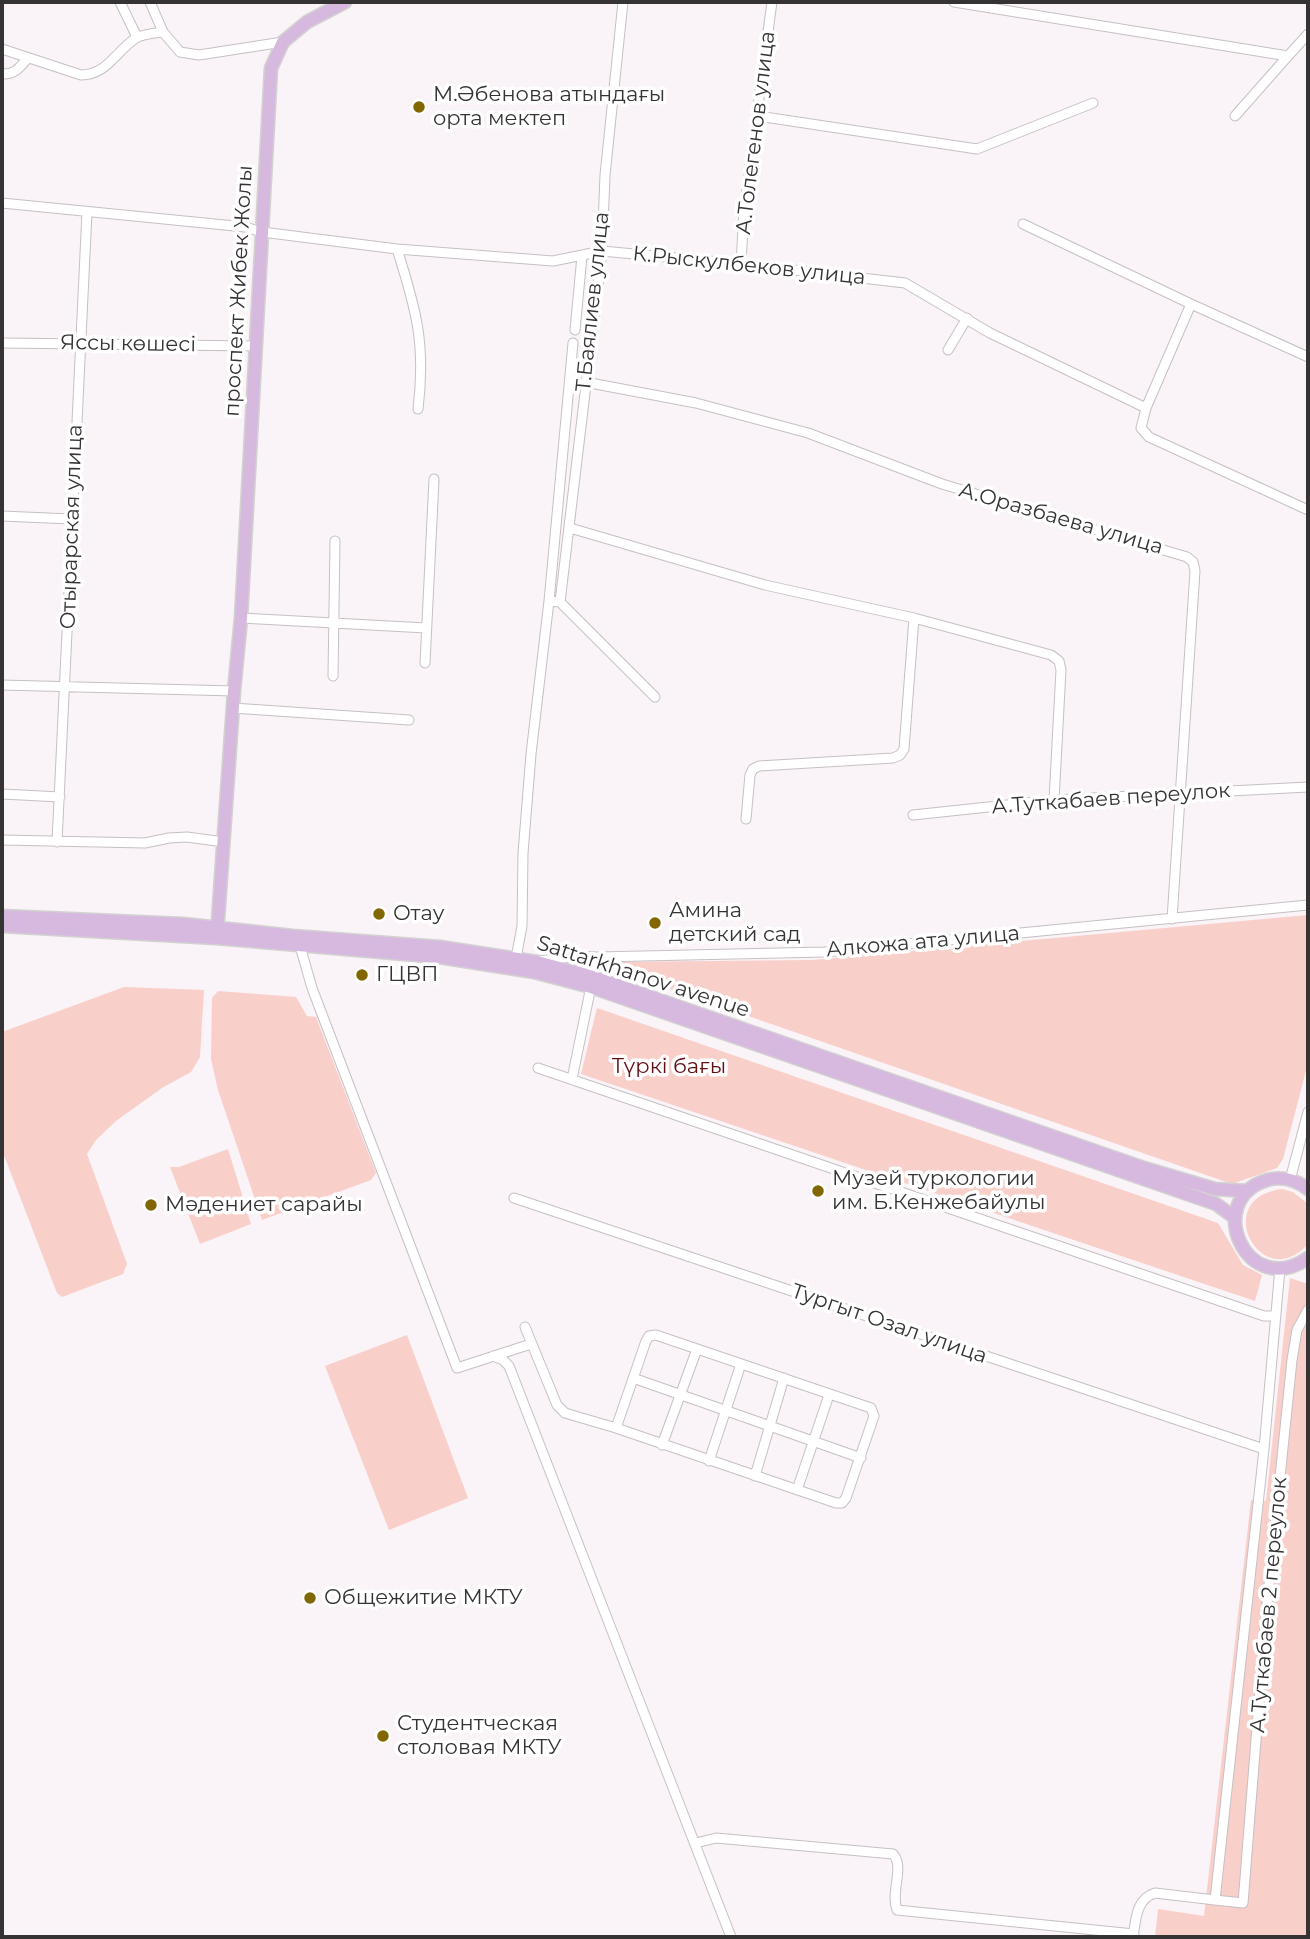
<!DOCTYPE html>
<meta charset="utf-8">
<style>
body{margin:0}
#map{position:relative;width:1310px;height:1939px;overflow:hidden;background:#faf3f7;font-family:Montserrat,sans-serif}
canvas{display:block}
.frame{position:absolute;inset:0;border:4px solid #353334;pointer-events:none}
</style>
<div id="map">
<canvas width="1310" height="1939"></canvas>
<div class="frame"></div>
</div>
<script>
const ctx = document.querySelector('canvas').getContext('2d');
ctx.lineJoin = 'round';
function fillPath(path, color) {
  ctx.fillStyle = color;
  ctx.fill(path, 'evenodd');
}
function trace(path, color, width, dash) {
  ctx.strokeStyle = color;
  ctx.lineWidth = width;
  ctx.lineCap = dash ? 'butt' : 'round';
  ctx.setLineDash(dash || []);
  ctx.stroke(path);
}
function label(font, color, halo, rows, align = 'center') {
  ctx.font = font + ' Montserrat,sans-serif';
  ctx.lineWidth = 7;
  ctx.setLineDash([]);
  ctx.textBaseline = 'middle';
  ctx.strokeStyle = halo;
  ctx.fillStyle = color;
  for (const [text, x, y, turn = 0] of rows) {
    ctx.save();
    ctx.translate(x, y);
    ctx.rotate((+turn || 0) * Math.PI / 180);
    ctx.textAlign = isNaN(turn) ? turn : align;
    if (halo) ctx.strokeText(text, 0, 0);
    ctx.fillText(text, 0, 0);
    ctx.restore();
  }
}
const green = new Path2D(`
 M1308,915V1063L1283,1159L1277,1168L1232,1184L610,968V962L812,960Z
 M124,987L204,990L200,1057L191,1072L162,1088L116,1121L96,1140L87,1154L127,1264L123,1274L62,1297L57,1293L2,1150V1032Z
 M218,991L296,997L307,1016L316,1017L376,1173L371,1180L262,1220L218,1090L211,1059L212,998Z
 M597,1008L1218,1223L1243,1265L1262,1275L1255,1301L581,1074Z
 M228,1149L251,1224L200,1244L170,1167H179Z
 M1282,1189L1293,1192L1308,1204V1244C1262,1296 1209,1198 1282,1189Z
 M1290,1278L1308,1284V1937H1155L1158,1909L1204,1916L1251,1500L1266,1501Z
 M407,1335L468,1498L389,1530L325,1366Z`);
const minor = new Path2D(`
 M120,2L137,37
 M150,2L163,32L180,52L199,55L283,42
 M954,2L1288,56L1235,116
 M2,49L81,75C107,75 116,51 136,38C143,34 155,33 163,32
 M1288,56L1308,34
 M2,74C15,75 20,67 28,58
 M758,116L977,149L1093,103
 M2,203L245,227L262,232L397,249L553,261L602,251L741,264L905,283L990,333L1146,408L1141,428L1149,437L1308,510
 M1023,224L1191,304L1308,357
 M397,249C416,309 426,344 418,409
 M741,264L744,210L772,2
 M575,330L582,256
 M2,343L255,346
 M948,350L967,318
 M585,382L696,403L808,433L942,484L1187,557L1193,562L1195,571L1172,919
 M1146,408L1191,304
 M2,516L71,519
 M570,528L765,585L914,618L1051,655L1059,661L1061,670L1054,800
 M549,601L573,343
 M560,602L655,697
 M241,618L426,628
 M425,663L434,479
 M333,676L335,541
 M2,685L234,691
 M233,708L409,720
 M2,794L60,797
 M913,815L1054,800L1308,787
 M746,819L750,775L753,769L759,766L893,758L900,755L904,749L914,618
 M2,840L145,843L169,838L187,837L224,842
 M57,842L87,212
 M300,946L312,988L457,1368L531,1344
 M516,958L522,926L523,853L531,754L549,601L560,602L602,251L605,175L623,2
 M539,961L577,956L597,957L825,952L1308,905
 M538,1068L1264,1316H1275
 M572,1079L597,957
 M1290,1180L1308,1112
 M514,1198L1264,1449
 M525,1327L557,1405L565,1413L616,1428L836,1503H842L846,1498L874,1416L871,1408L656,1335L649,1336L646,1341L616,1428
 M493,1356L503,1360L509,1366L731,1937
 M633,1378L861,1458
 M662,1445L697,1349
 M709,1461L741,1364
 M755,1476L784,1378
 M797,1490L829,1395
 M696,1843L716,1838L893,1854C905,1867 890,1892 897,1910L1134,1934
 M1215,1900L1243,1903L1266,1614L1292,1360L1297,1330L1308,1310
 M1133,1937C1136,1919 1136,1899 1155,1893L1215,1900L1264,1449L1280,1268`);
const major = new Path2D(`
 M2,916L183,924L293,936L440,947L537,962L593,977L1144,1168L1215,1189L1248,1191
 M2,926L216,938L439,957L534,972L591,987L1216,1204L1235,1218
 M217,934L234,691L241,618L271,68L283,42L307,22L345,2
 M1308,1189C1296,1180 1281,1176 1267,1180C1202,1200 1247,1301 1308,1258`);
const markers = [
 [419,107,7,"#826700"],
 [379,914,7,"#826700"],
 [655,923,7,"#826700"],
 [362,975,7,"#826700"],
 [818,1191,7,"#826700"],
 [151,1205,7,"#826700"],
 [310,1598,7,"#826700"],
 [383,1736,7,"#826700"]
];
const poiNames = [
 ["М.Әбенова атындағы",433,95],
 ["орта мектеп",433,119],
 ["Амина",669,911],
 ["детский сад",669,935],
 ["Отау",393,914],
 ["ГЦВП",376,975],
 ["Музей туркологии",832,1179],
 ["им. Б.Кенжебайулы",832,1203],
 ["Мәдениет сарайы",165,1205],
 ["Общежитие МКТУ",324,1598],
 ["Студентческая",397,1724],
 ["столовая МКТУ",397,1748]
];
const streetNames = [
 ["А.Толегенов улица",756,133,-83],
 ["К.Рыскулбеков улица",749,266,6],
 ["проспект Жибек Жолы",239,291,-87],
 ["Т.Баялиев улица",593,302,-84],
 ["Яссы көшесі",128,344,1],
 ["А.Оразбаева улица",1061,519,16],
 ["Отырарская улица",72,527,-88],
 ["А.Туткабаев переулок",1111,799,-4],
 ["Алкожа ата улица",923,942,-5],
 ["Sattarkhanov avenue",643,977,18],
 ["Тургыт Озал улица",889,1324,19],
 ["А.Туткабаев 2 переулок",1269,1605,-85]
];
const parkNames = [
 ["Түркі бағы",669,1067]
];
fillPath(green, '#f9cfca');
trace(minor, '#c6c0c4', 11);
trace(major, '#d3d2d2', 15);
trace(minor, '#fff', 9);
trace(major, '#d7b9df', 12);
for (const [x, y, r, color] of markers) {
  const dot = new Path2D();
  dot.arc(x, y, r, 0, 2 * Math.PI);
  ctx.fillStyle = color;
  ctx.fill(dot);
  trace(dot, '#fff', 2.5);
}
label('21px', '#353334', '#fff', poiNames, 'left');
label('21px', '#353334', '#fff', streetNames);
label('21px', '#630e12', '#fff', parkNames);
</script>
